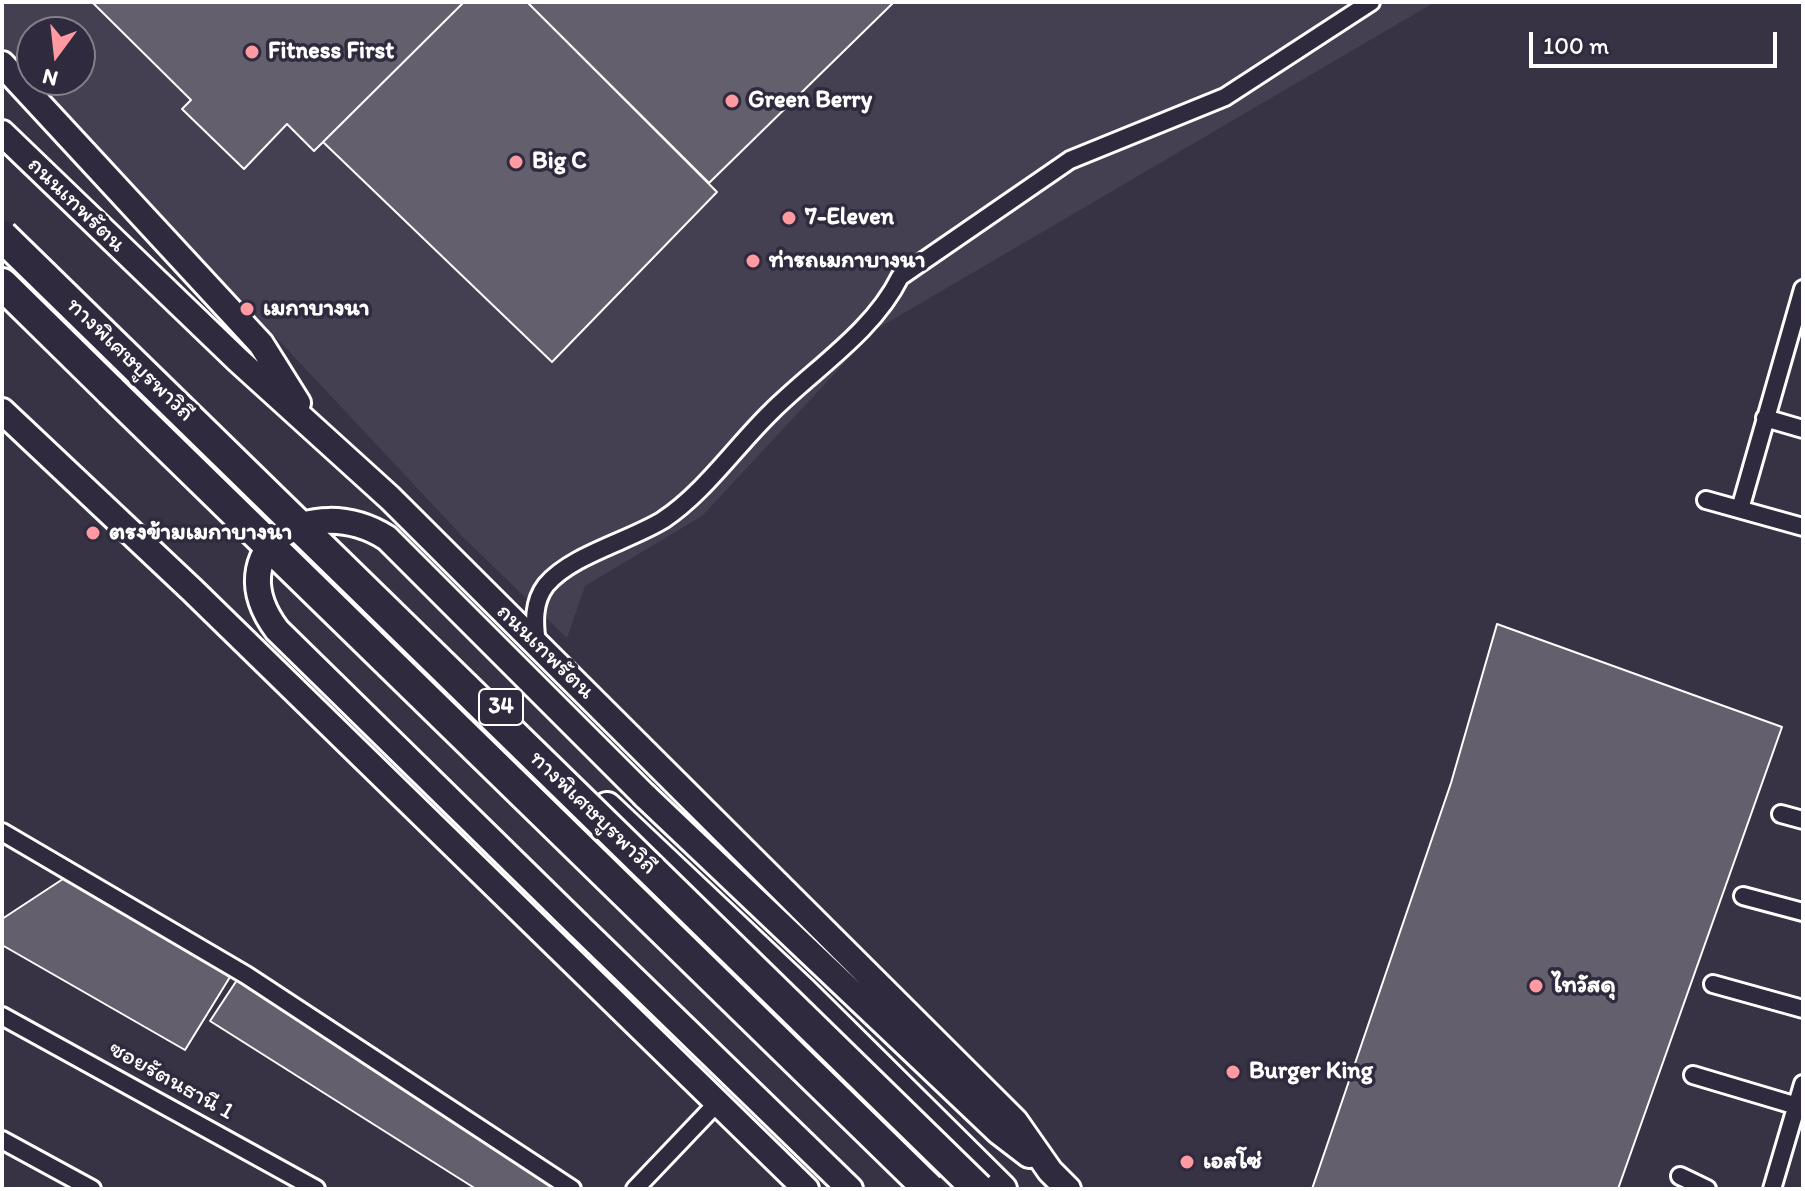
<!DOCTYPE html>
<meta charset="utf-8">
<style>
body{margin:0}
#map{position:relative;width:1805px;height:1191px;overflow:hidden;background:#373345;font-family:Itim,sans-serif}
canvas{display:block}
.frame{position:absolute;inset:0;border:4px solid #fff;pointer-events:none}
.north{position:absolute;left:16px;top:16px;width:80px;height:80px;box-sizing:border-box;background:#2f2a3d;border:2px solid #827f8b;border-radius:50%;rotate:195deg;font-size:22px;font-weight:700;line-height:32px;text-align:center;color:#fff}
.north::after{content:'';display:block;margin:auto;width:28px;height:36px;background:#ff9aa2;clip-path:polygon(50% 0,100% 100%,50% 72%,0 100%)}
.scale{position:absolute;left:1529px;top:32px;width:248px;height:36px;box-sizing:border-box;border:4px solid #fff;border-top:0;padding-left:10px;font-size:24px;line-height:28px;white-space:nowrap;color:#fff;-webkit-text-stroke:6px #2f2a3d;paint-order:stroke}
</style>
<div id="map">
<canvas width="1805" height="1191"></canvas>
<div class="frame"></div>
<div class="north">N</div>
<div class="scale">100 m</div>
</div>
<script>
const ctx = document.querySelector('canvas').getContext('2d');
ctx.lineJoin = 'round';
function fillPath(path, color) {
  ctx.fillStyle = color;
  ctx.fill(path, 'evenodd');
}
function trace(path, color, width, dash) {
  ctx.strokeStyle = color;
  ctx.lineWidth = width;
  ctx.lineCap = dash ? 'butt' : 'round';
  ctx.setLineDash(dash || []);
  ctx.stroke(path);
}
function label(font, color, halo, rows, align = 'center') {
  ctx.font = font + ' Itim,"Playpen Sans Thai",sans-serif';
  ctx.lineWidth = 7;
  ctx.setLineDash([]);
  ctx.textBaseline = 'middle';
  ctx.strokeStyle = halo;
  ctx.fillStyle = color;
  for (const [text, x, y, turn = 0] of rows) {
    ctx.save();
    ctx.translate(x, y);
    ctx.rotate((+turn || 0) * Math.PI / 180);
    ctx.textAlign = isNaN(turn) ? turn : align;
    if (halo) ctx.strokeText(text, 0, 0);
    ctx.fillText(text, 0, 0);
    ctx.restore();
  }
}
const built = new Path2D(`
 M2,2H1435L875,330L702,516L585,586L567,638L463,537L35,80H80V32H32V77L2,45Z`);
const building = new Path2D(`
 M92,2H464L314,151L287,124L244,169L182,109L191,100Z
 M464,2H527L717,192L552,362L323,142Z
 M527,2H894L709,183Z
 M1497,624L1782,727L1618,1189H1312L1451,783Z
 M66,877L230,977L185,1050L2,945V919Z
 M237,980L565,1189H476L210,1021Z`);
const minor = new Path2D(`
 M1765,418L1803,429
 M1706,500L1803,527
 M1740,509L1803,289
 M537,643C534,623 533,602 546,585C571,555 629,541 663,520C704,493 736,446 771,412C814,369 873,332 900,277L1070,160L1225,97L1371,2
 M1781,814L1803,820
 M2,832L246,975L572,1189
 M1743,896L1803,912
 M1713,984L1803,1009
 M2,1016L316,1189
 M1693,1075L1797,1106
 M2,1140L92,1189
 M1680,1176L1707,1189
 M635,1189L718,1102
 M1772,1189L1803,1084`);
const secondary = new Path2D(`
 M2,64L261,344L298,403
 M2,133L239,361L390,498L1015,1121L1050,1171L1068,1189
 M2,411L192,590L806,1189
 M645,796L999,1132L1029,1155
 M578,925L850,1189`);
const trunk = new Path2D(`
 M607,807L803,992L1002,1189`);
const motorway = new Path2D(`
 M2,284L111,391`);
const secondaryBridge = new Path2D(`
 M578,925L277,630C217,550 311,490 387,538L645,796`);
const motorwayBridge = new Path2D(`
 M2,236L978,1189
 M111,391L929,1189`);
const markers = [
 [252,52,8,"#ff9aa2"],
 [732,101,8,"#ff9aa2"],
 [516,162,8,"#ff9aa2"],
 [789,218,8,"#ff9aa2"],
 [753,261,8,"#ff9aa2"],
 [247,309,8,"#ff9aa2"],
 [93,533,8,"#ff9aa2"],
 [1536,986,8,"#ff9aa2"],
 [1233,1072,8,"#ff9aa2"],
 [1187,1162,8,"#ff9aa2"]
];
const shields = [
 [501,707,44]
];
const shieldNames = [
 ["34",501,707]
];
const poiNames = [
 ["Fitness First",268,52],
 ["Green Berry",748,101],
 ["Big C",532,162],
 ["7-Eleven",805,218],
 ["ท่ารถเมกาบางนา",769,261],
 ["เมกาบางนา",263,309],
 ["ตรงข้ามเมกาบางนา",109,533],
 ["ไทวัสดุ",1552,986],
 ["Burger King",1249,1072],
 ["เอสโซ่",1203,1162]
];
const streetNames = [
 ["ถนนเทพรัตน",76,205,44],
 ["ทางพิเศษบูรพาวิถี",130,360,44],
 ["ถนนเทพรัตน",545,652,44],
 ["ทางพิเศษบูรพาวิถี",593,813,44],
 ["ซอยรัตนธานี 1",171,1081,29]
];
fillPath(built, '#444051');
fillPath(building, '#635f6d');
trace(building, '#fff', 2);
trace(minor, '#fff', 22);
trace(secondary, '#fff', 30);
trace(trunk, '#fff', 34);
trace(motorway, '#fff', 36);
trace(minor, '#2f2a3d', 16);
trace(secondary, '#2f2a3d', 24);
trace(trunk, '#2f2a3d', 28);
trace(motorway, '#2f2a3d', 30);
trace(secondaryBridge, '#fff', 30, []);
trace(motorwayBridge, '#fff', 36, []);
trace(secondaryBridge, '#2f2a3d', 24);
trace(motorwayBridge, '#2f2a3d', 30);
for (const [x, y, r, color] of markers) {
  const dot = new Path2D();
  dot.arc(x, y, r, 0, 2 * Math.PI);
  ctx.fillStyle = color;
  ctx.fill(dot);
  trace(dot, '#2f2a3d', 3);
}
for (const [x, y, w] of shields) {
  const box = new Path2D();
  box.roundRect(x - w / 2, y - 18, w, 36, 6);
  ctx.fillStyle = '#2f2a3d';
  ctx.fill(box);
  trace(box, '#fff', 2);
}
label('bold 22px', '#fff', null, shieldNames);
label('bold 24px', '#fff', '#2f2a3d', poiNames, 'left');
label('24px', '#fff', '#2f2a3d', streetNames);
</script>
